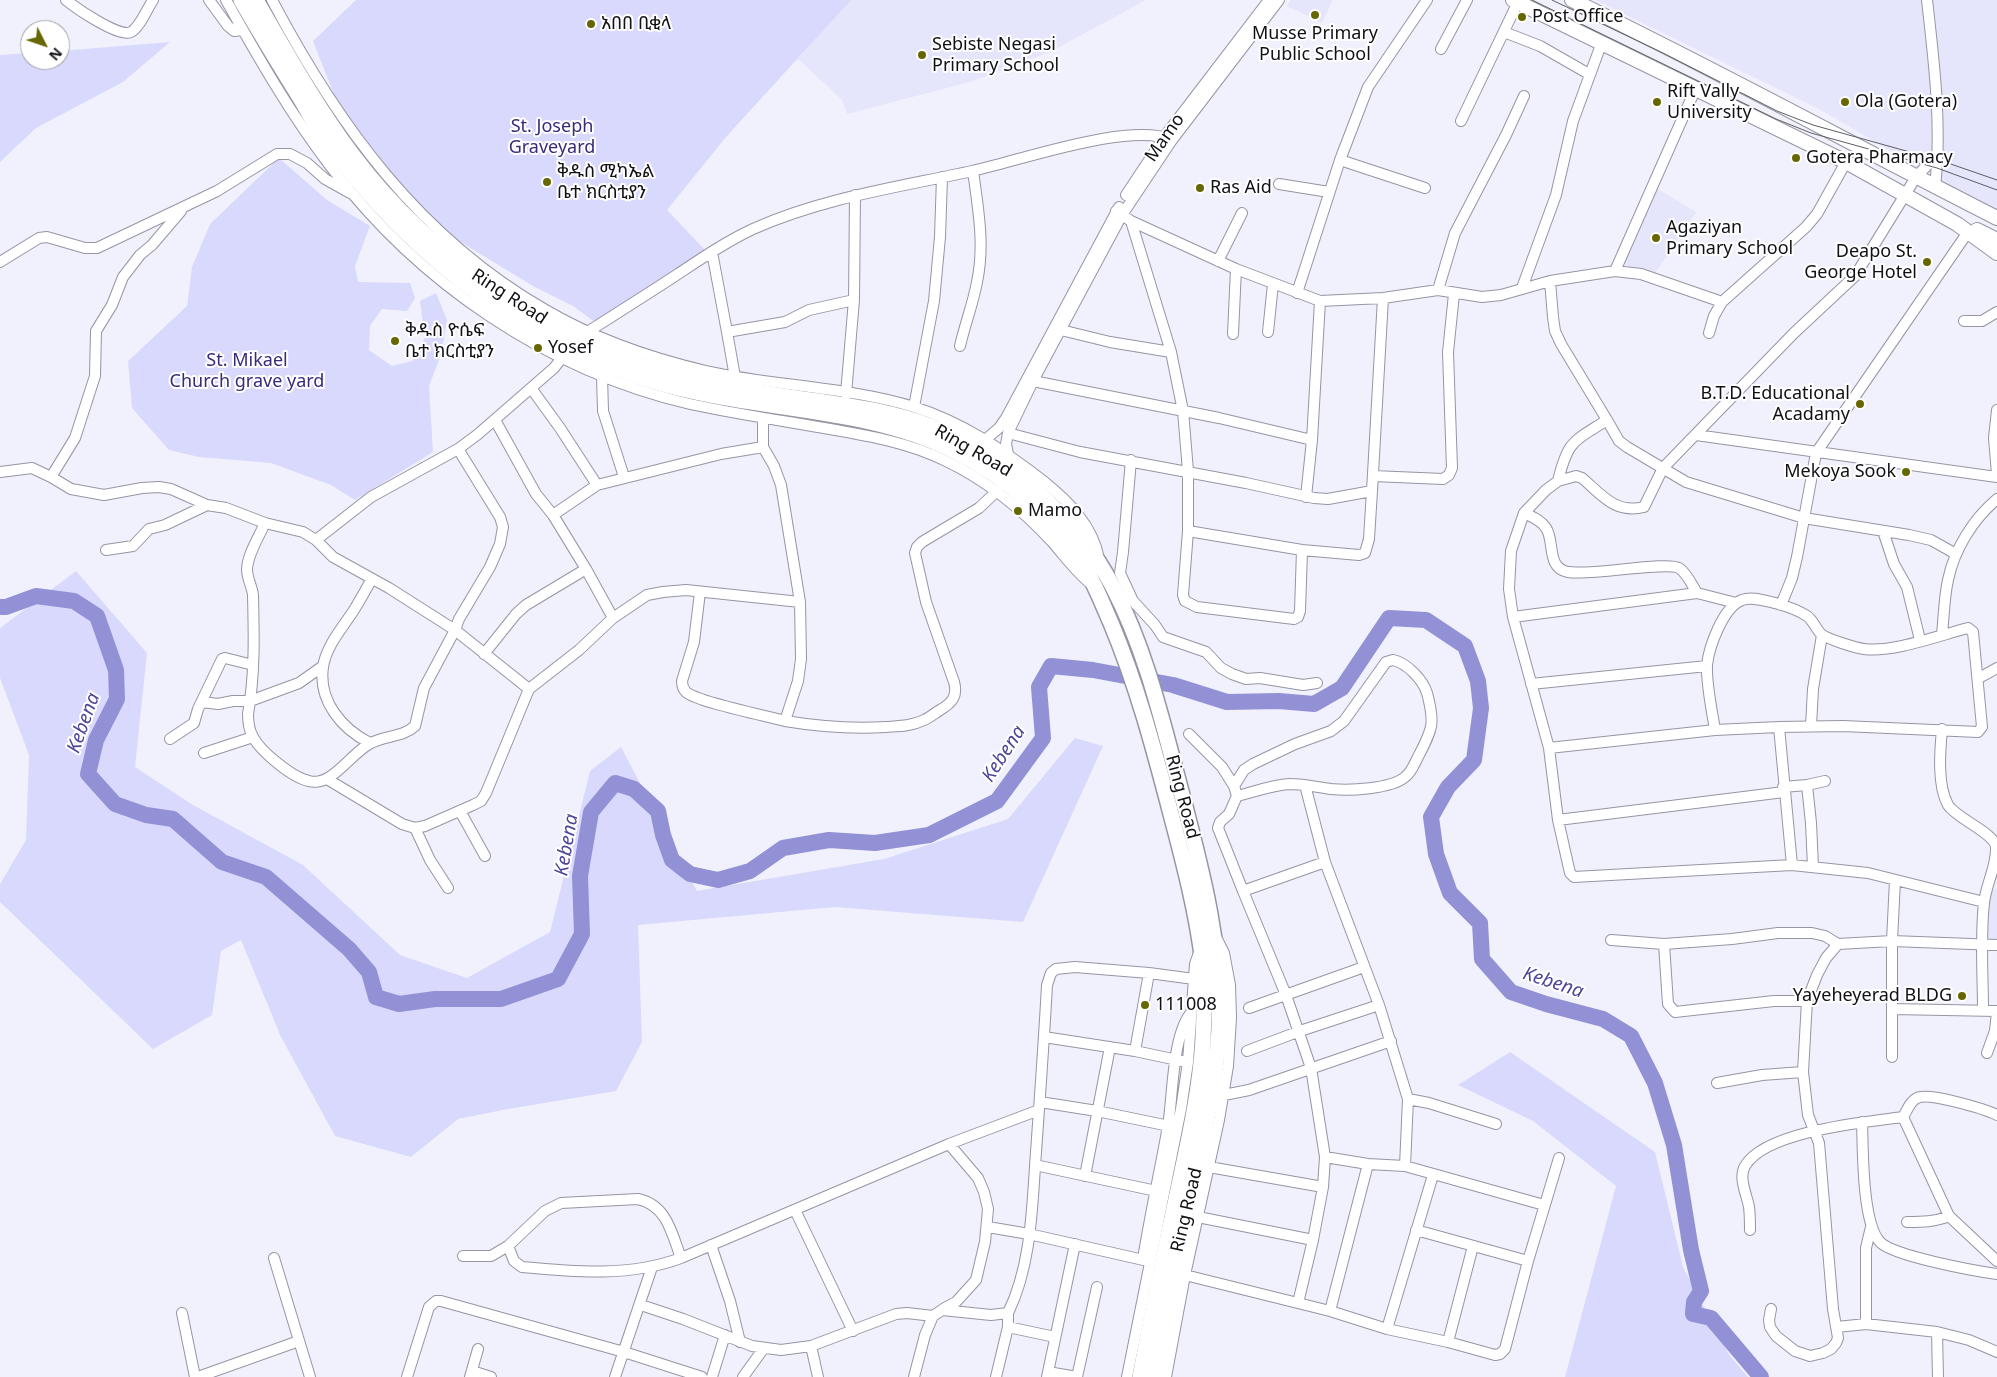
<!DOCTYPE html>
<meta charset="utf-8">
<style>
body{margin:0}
#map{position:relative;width:1997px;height:1377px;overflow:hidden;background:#f1f1fd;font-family:"Noto Sans",sans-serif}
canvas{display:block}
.north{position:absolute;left:20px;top:20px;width:50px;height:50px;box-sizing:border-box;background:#fff;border:1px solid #9f9fa1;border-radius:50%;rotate:131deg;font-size:14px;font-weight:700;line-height:20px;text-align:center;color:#101015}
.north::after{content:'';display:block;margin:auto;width:18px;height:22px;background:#676702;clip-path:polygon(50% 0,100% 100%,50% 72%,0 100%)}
</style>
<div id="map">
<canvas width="1997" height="1377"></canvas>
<div class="north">N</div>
</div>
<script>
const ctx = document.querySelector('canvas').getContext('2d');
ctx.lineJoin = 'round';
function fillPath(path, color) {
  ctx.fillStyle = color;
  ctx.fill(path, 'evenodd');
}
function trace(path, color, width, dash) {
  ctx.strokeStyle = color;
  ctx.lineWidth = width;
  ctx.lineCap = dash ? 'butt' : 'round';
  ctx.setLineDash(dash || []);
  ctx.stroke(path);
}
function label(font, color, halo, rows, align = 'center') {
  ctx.font = font + ' "Noto Sans","Noto Sans Ethiopic",sans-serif';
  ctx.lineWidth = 4;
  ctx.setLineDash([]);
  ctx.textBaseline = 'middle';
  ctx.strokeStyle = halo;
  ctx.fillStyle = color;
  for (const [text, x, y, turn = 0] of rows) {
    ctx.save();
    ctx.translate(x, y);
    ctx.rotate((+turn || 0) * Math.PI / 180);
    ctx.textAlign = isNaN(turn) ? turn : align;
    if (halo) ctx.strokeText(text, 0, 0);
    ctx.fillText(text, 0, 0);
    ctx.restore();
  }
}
const built = new Path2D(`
 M849,0H1146L1052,51L973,81L847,114L842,100L798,59Z
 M1291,0H1333L1322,23L1287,6Z
 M1595,0H1997V213L1819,109Z
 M1656,188L1696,212L1654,275L1620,263Z
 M1997,888V940H1990L1986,935L1987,916L1991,891Z`);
const green = new Path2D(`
 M356,0H851L726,137L667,210L705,250L595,322L573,306L533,286L454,238L389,176L335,97L313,41Z
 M170,42L123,82L36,128L0,162V55L30,53V60H60V51Z
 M279,158L327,200L370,226L355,266L358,282L410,283L415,298L407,311L382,309L370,326L369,350L392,366L412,361L425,338L420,301L436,293L447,320L441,355L429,386L433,452L355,500L331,485L271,463L199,457L169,450L132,408L128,361L187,306L192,267L210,224Z
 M76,571L147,653L135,767L193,805L303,865L400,955L467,978L550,932L590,771L621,747L697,891L884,859L1008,819L1075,738L1103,746L1023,922L835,907L638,925L642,1042L616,1091L508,1109L458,1119L411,1157L335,1136L281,1037L241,940L221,951L212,1015L153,1049L0,902V884L26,840L29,755L0,678V628Z
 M1510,1052L1655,1152L1683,1267L1730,1356L1748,1377H1565L1616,1186L1533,1121L1458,1085Z`);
const river = new Path2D(`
 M0,607H6L36,596L74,601L97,616L116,670L117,699L96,740L88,774L115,804L146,815L173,819L222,862L266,877L349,949L369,972L376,997L399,1004L435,999H501L558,979L582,934L580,876L591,812L615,783L634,789L658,811L663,835L672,860L690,874L718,880L750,871L783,848L829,840L875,843L929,835L997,801L1043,738L1039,687L1051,666L1093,670L1173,685L1227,702L1279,701L1314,704L1342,688L1389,618L1426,620L1465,646L1478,681L1481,708L1474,760L1448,787L1431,817L1436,854L1450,893L1480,923L1482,959L1511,992L1546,1004L1603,1019L1631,1036L1655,1083L1674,1145L1691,1250L1701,1291L1694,1302L1693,1314L1711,1318L1761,1377`);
const minor = new Path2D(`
 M66,0C76,8 119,38 131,32C140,27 147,9 153,0
 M209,0L228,26L234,31L243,30
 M226,0C258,57 291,115 331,167C419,283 548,371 690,404C736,414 784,421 830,429C870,436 910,443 946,461C988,481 1023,510 1054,544C1066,558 1077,573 1091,584
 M272,0C338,125 419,237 544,309C593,338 650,358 706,371C774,386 849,387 914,407C962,422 1003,450 1042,480C1068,501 1093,525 1099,559
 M1927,0C1934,61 1942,126 1935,187
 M1504,32L1540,46L1589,74
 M1441,49L1467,0
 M1461,121L1518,2
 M1340,160L1425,188
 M1279,184L1329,192
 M1126,195L1165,136L1269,0
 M1116,211L1131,221L1236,269L1320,301L1383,298L1438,290L1482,297L1501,295L1550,281L1615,271L1695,90
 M1131,221L1171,352L1183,411L1188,471V531L1183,595L1185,601L1197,607L1294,619L1298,617L1300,611L1302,550
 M712,252L727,332
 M1218,261L1242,213
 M0,262L39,238L47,237L85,248H97L217,191L277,154H290L307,163L325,179L350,193
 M1615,271L1641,274L1722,302
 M1550,281L1553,317L1555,331L1561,344L1607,420
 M1522,288L1556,195L1573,121L1602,42
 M1438,290L1455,233L1506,135L1524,96
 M1297,293L1340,160L1368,87L1427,0
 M1964,321H1982L1997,312
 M1061,330L1110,342L1171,352
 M589,331C619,312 649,293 678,274C702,258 727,241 753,229C822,198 899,187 972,171C1019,161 1130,121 1172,140
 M1268,332L1273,284
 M1709,333L1714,316L1722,302L1806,227L1817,214L1846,162
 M1233,334L1236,269
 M960,346C965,324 973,304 977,282C985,245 978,208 973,171
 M602,376L603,411L624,477
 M735,377L727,332L785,322L809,310L854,300
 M1033,381L1219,418L1312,440
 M531,388L560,428L597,485
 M846,394L854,300L855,195
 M914,407L934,301L940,237L942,177
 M1997,410L1994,438L1997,474
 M495,420L536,494L553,515
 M1008,433L1080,452L1246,483L1314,498L1328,499L1372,491
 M1696,435L1997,477
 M985,440L999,428L1006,418L1119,207
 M763,447L774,466L781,485L800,602L801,659L798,681L785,721C821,727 850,729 886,727C899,726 912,726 924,720C929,718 935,713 940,710C952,703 958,696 954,682L926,602L915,553L917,547L922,542L979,508L997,491
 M1008,454L1006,444L1008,433L1033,381L1122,215L1172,140L1279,0
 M1131,460L1123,552L1120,573L1133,601L1155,625L1163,637L1206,652L1221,668L1232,674L1246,679L1260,678L1303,685L1317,683
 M0,472L32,468L51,477L71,489L104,495L142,488L159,487L171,489L207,505L226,508L265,523L303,532L316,540L333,557L389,588L455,630L529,689L579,650L613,618L586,569L553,515L597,485L721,454L763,447V418
 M1373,476L1443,479L1449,475L1452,468L1448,352L1454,294
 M51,477L75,438L95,376L96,331L112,305L123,277L140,255L152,245L181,211
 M1558,481L1576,476L1582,478C1602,495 1615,514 1644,507L1663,468L1794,333L1855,276L1916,177L1939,153
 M1306,497L1312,440L1320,301
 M1524,513C1532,517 1541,520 1546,528C1555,541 1546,568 1568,572C1591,576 1666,561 1679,568C1687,573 1692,585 1697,593
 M265,523C259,537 248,553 247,569C247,579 252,586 253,595C254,635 255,675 248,714C248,722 249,730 253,737C261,752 293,778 309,781C315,783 323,781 328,778C343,769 354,753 369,744C384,735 402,738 415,726L424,688L455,630L459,619L490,567L500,544L503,527L500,517L458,449
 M1188,531L1302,550L1359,555L1365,553L1369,539L1372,491L1383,298
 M1883,531L1894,564L1907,587L1920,640
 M316,540L371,497L458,449L477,435L554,368L561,359
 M106,550L133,546L149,529L165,525L207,505
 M1956,554L1931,540L1909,535L1804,518L1686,482L1627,447L1619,441L1607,420C1573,442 1568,440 1558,481L1546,490L1524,513L1511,551L1509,589L1513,617L1549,748L1558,820L1570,873L1574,877L1792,865L1868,873L1984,902
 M700,592L694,642L682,681C682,686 683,689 686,692C697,702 767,716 785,721
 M1781,605L1792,578L1797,557L1816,453L1968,232
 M1513,617L1697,593L1736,603
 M613,618L647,595L663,592L686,590L800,602
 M1942,634C1944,616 1944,598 1948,580C1954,550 1973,519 1997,499
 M484,654L516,614L526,605L586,569
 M1979,678L1997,668
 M1531,684L1707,666
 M202,702L218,704L233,701H250L299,683L323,666
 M1811,726L1813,689L1822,635
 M1779,727L1792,865
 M1942,729C1940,751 1937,785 1948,805C1957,819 1995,833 1996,847C1997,866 1986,884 1984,903C1980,938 1983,975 1983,1010
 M1189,734L1222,767L1234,786
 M170,739L194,723L198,709L222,659L225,658L253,665
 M370,743C342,729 318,701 323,667C326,646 343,627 354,610C360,600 366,590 371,580
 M1549,748L1715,730L1779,727L1843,726L1978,732L1982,727L1973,632L1968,628C1940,635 1893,653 1864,649C1856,648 1827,639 1821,634C1816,629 1813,620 1807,616C1798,610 1786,606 1775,603C1765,601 1752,596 1742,600C1723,607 1709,647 1707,665C1706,683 1712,711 1715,730
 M204,753L253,737
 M327,779L402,824L415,828L425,826L473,805L481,801L486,793L529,689
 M1305,785L1325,862L1379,1005L1408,1099L1405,1166
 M1807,785L1825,781
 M1783,787L1807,785L1811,823L1813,867
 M1237,796C1254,792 1272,785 1289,784C1304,784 1317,787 1331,789C1349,791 1391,789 1405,777C1412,772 1415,762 1419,755C1433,728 1435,723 1427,693C1423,680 1407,663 1393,660L1386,662L1344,721L1331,731L1295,744L1253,764L1244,770L1234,786L1237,796L1229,814L1220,822L1218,828L1243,891
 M460,811L485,856
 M1558,820L1784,792
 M415,828L430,860L448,888
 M1611,940L1664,944L1732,939L1778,933H1812L1825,936L1838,944L1892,941L1997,945
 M1664,944L1668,1004L1675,1012L1774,1001H1807
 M1249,1008L1364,967
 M1892,1009L1997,1011
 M1044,1037L1135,1051L1182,1061
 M1135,1051L1149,973
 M1247,1051L1300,1031L1379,1005
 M1987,1053L1995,1031L1997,1012
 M1892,1057V941L1895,880
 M1717,1083L1762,1075L1803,1072
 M1224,1095L1249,1090L1391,1041
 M1408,1099L1429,1103L1496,1124
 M1040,1102L1097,1111L1174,1127
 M1903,1117L1949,1216L1997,1261
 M1903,1117C1907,1111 1910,1101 1917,1098C1928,1092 1985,1109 1997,1115
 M1862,1122C1863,1149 1862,1223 1880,1242C1893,1256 1975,1271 1997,1274
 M1325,1157L1368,1164L1405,1166L1544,1205
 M1035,1165L1161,1192
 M1209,1167L1323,1187
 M1085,1176L1110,1047
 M795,1210L853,1331
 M1198,1217L1313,1240L1323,1187L1325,1157L1311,1068L1286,995L1243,891L1325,862
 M1907,1222C1922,1222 1935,1222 1949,1216
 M988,1227L1029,1234L1148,1261
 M1416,1230L1528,1261
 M1750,1230C1750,1223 1750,1215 1749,1207C1747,1195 1738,1178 1745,1166C1765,1131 1866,1122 1903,1117
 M711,1245L730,1301L740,1342
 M508,1246L514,1261L522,1267C576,1272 630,1277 681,1258L949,1144L1039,1110
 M463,1256H491L508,1246L545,1211L561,1203L638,1199C667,1205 672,1234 681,1258
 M274,1258L310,1377
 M1143,1259C1150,1215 1160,1171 1168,1126C1173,1096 1172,1038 1190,1014
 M1185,1275L1330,1311L1387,1329L1448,1342L1495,1355L1500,1354L1505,1349L1528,1261L1559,1158
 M1298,1303L1313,1240
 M641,1305L683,1319L752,1346L781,1350L811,1346L896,1314L907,1313L933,1316
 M943,1309L956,1302L976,1280L985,1242L988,1209L984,1192L978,1178L949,1144
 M1771,1309L1769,1320L1770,1327L1776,1336L1795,1351L1810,1356L1823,1353L1831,1349L1836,1343L1838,1338L1833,1309L1819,1143L1808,1115L1803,1072L1807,1001L1817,975L1826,958L1838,944
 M1330,1311L1368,1164
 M182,1313L195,1377
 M1866,1324V1248L1871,1227
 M1008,1327L1055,1337
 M1837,1327L1866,1324L1937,1332
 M1387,1329L1433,1175
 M1448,1342L1473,1246
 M811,1346L818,1377
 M472,1371L491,1377
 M1048,1372L1077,1377
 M198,1377L299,1341
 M407,1377L429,1307L436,1301H441L624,1352L702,1377
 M470,1377L478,1349
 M615,1377L652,1267
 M712,1377L725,1335
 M743,1377L764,1348
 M914,1377L925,1335L933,1316L942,1310L991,1315L1008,1313C1032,1264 1032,1205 1036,1152C1040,1096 1044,1041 1047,985L1051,973L1056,969L1075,967L1149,973L1194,979
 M996,1377L1008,1327V1313
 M1047,1377L1075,1244
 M1077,1377L1097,1287
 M1127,1377L1181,1109L1188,1062L1195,964L1200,950
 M1166,1377L1185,1275L1219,1120L1228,1066L1231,1018L1230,985L1224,953L1217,939
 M1938,1377L1937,1332L1969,1340L1997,1352`);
const major = new Path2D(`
 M1513,0L1846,162L1957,224L1997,253
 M1572,0C1715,69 1855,146 1997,218
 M1977,230L1997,240`);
const highway = new Path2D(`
 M241,0C260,33 280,66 300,98C307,109 312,121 319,131C410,259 540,359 695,392C780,411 875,411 954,451C1005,476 1050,516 1082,563C1094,581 1102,603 1111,623C1137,685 1154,749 1171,814C1184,863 1197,913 1203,963C1206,988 1204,1014 1203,1039C1200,1093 1187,1147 1176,1199C1163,1258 1151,1318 1140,1377
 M256,0C286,52 316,106 352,154C429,257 560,350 687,378C730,388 774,395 818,401C856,407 894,412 930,426C1006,456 1075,514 1113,587C1147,652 1163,725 1182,795C1202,871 1223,951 1219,1030C1215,1094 1199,1155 1185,1218C1174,1271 1164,1324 1155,1377`);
const tram = new Path2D(`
 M1532,0L1776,119L1811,133L1937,168L1997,190
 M1552,0L1663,53L1777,111L1813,125L1942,161L1997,180`);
const markers = [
 [1315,15,5,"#676702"],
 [1522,17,5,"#676702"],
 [591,24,5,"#676702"],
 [922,55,5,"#676702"],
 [1657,102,5,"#676702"],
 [1845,102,5,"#676702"],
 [1796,158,5,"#676702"],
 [547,182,5,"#676702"],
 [1200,188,5,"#676702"],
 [1656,238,5,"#676702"],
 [1927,262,5,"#676702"],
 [395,341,5,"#676702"],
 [538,348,5,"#676702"],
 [1860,404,5,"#676702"],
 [1906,472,5,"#676702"],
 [1018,511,5,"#676702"],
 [1962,996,5,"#676702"],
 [1145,1005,5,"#676702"]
];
const poiNames = [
 ["Post Office",1532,17],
 ["አበበ ቢቂላ",601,24],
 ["Musse Primary",1315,34,"center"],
 ["Public School",1315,55,"center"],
 ["Sebiste Negasi",932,45],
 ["Primary School",932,66],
 ["Rift Vally",1667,92],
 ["University",1667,113],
 ["Ola (Gotera)",1855,102],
 ["Gotera Pharmacy",1806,158],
 ["ቅዱስ ሚካኤል",557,172],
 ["ቤተ ክርስቲያን",557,193],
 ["Ras Aid",1210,188],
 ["Agaziyan",1666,228],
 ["Primary School",1666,249],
 ["Deapo St.",1917,252,"right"],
 ["George Hotel",1917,273,"right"],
 ["ቅዱስ ዮሴፍ",405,331],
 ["ቤተ ክርስቲያን",405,352],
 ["Yosef",548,348],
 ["B.T.D. Educational",1850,394,"right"],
 ["Acadamy",1850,415,"right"],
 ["Mekoya Sook",1896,472,"right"],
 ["Mamo",1028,511],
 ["Yayeheyerad BLDG",1952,996,"right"],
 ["111008",1155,1005]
];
const parkNames = [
 ["St. Joseph",552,127],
 ["Graveyard",552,148],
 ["St. Mikael",247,361],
 ["Church grave yard",247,382]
];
const streetNames = [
 ["Mamo",1165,138,-55],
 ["Ring Road",509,297,33],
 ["Ring Road",973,451,30],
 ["Ring Road",1182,797,75],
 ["Ring Road",1187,1210,-77]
];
const waterNames = [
 ["Kebena",84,723,-70],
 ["Kebena",1004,754,-57],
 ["Kebena",567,845,-80],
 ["Kebena",1553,983,18]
];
fillPath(built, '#e5e5fc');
fillPath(green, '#d9d9fd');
trace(river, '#9391d6', 16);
trace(minor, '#9595a4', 12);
trace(major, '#9595a4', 16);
trace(highway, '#9595a4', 18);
trace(minor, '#fff', 10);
trace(major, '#fff', 14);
trace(highway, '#fff', 15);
trace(tram, '#5e5e65', 1);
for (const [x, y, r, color] of markers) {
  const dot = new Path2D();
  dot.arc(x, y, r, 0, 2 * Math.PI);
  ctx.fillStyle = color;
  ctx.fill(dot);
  trace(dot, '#fff', 2);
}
label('18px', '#101015', '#fff', poiNames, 'left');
label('18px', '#382b7b', '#fff', parkNames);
label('18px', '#101015', '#fff', streetNames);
label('italic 19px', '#4f4598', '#fff', waterNames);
</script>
